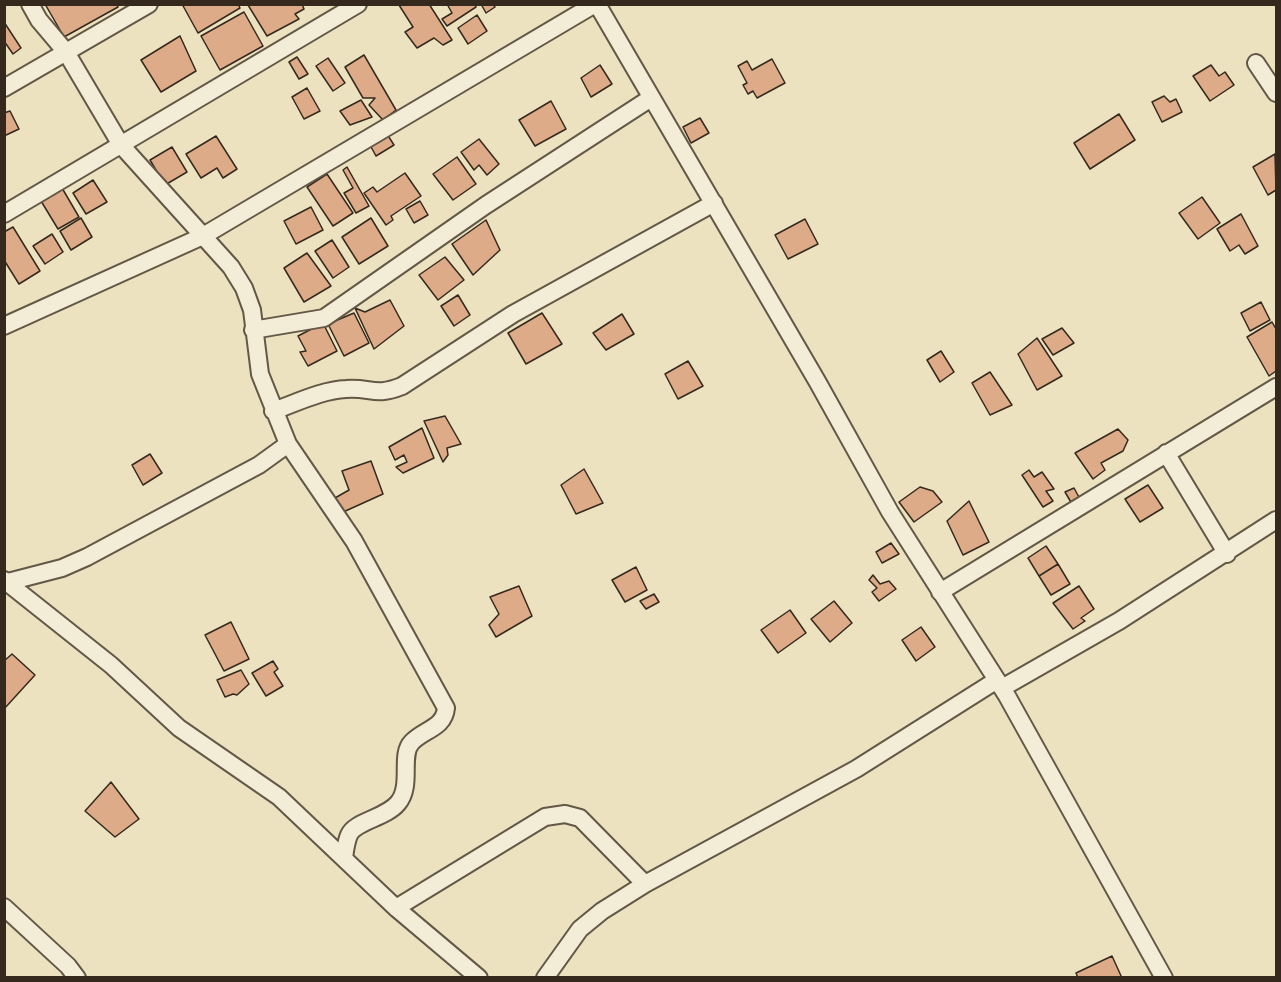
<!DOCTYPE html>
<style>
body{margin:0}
#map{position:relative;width:1281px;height:982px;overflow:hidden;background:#ece2c0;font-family:"Libre Caslon Text",serif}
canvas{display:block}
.frame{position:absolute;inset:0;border:6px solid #35291d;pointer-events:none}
</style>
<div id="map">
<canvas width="1281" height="982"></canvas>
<div class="frame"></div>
</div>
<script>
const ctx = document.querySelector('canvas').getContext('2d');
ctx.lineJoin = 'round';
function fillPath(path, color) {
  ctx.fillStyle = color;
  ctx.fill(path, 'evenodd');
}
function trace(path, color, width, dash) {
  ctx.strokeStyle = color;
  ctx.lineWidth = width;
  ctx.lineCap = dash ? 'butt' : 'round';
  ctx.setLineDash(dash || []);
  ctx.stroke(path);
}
const building = new Path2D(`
 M45,4H117L118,7L64,37Z
 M182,4H238L240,8L198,33Z
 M302,4L304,9L295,14L299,19L267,36L248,5Z
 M429,4L452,40L443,45L434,38L417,48L405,32L413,27L399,5Z
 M447,4H475L476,7L447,26L442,19L452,13Z
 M481,4H493L495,7L486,13Z
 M244,12L263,46L220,70L201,36Z
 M477,15L487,31L468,44L458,28Z
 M4,22L21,48L13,54L4,41Z
 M180,36L196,71L161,92L141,60Z
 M364,55L396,110L383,120L369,105L375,98H363L345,67Z
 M297,57L308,74L299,79L289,62Z
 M328,58L345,83L333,91L316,66Z
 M772,59L785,83L757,98L753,91L748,94L743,85L747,83L738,66L747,61L752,70Z
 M600,65L612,84L591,97L581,78Z
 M1211,65L1219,76L1225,72L1234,85L1210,101L1193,76Z
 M307,88L320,111L304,119L292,97Z
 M1164,96L1170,102L1176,99L1182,112L1162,122L1152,102Z
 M361,100L372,117L350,125L340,111Z
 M551,101L566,129L535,146L519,120Z
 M10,111L19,129L4,136V113Z
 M1119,114L1135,140L1090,169L1074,143Z
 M700,118L709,133L691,143L683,127Z
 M387,134L394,145L376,156L370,145Z
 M216,136L237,169L223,178L217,168L201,178L186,154Z
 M479,139L499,164L487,175L479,165L474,170L461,152Z
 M172,147L187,172L165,185L150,160Z
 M1275,154L1276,190L1268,195L1253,167Z
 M457,157L476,184L453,200L433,174Z
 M347,167L369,206L356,213L344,193L353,188L343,170Z
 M405,173L421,196L391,216L393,220L386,225L364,193L373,187L377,192Z
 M327,174L353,213L333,226L307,187Z
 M93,180L107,202L86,214L73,193Z
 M62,188L79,217L58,229L41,201Z
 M1202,197L1220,223L1198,239L1179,213Z
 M420,201L428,215L414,223L406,209Z
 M311,207L323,230L296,244L284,221Z
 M1241,214L1258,246L1245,254L1239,245L1230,251L1217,229Z
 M81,218L92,237L71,250L60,231Z
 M371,218L388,246L359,264L342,237Z
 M805,219L818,244L788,259L775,235Z
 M486,220L500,250L473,275L452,244Z
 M13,227L40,271L19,284L4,260V232Z
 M52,234L63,252L45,264L33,246Z
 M332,240L349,267L333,278L315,251Z
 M307,253L331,286L304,302L284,268Z
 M445,257L464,280L438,300L419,275Z
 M458,295L470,315L454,326L441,306Z
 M390,300L404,326L374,349L355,308L365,312Z
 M1261,302L1270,320L1250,331L1241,313Z
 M354,313L369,343L344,356L328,324Z
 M542,313L562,344L526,364L508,333Z
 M622,314L634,334L606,350L593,333Z
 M1272,322L1276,329V371L1269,376L1247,337Z
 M323,323L337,351L308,366L300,352L306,351L298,336Z
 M1062,328L1074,343L1053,355L1042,339Z
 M1037,338L1062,376L1037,390L1018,354Z
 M941,351L954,372L940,382L927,360Z
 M688,361L703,386L678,399L665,374Z
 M990,372L1012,405L990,415L972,383Z
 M445,416L461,444L447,448L448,455L443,462L424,421Z
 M422,428L434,458L403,473L396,467L407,462L404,455L395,460L389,447Z
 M1118,429L1128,440L1123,451L1101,463L1105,470L1093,479L1075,453Z
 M150,454L162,473L143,485L132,465Z
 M371,461L383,494L341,513L335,498L349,490L342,471Z
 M584,469L603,503L576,514L561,485Z
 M1029,470L1034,477L1042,472L1054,489L1046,491L1053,501L1043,507L1022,475Z
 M1148,485L1163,508L1140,522L1125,499Z
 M920,487L933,491L942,502L914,522L899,502Z
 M1074,488L1080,499L1072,504L1065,492Z
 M969,501L989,542L963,555L947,521Z
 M891,543L899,554L882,563L876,552Z
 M1046,546L1058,564L1039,576L1028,558Z
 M1058,564L1070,584L1051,595L1039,576Z
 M636,567L647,590L625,602L612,580Z
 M873,575L880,584L889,581L896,589L879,601L872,592L877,588L869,580Z
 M519,586L532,616L496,637L489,625L499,614L490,597Z
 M1079,586L1094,609L1081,618L1085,621L1073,629L1053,603Z
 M654,594L659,602L646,609L640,601Z
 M834,601L852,623L830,642L811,619Z
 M790,610L806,633L778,653L761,630Z
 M231,622L249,659L224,671L205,635Z
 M921,627L935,647L916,661L902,640Z
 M12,654L35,675L4,709V661Z
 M273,661L278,669L274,672L283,686L266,696L252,673Z
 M241,670L249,684L237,695L233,694L225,697L217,680Z
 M111,782L139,819L115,837L85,811Z
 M1112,956L1122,978H1078L1076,973Z`);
const minor = new Path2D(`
 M597,4L817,381L890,512L1007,696L1164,978
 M1256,63L1276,93
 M4,88L149,4
 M4,214L358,4
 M4,326L203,236L595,4
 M253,330L324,318L486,205L651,98
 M273,411C296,403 322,390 346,389C371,387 375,397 402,386L513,314L714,203
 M288,444L354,541L446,708C444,728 425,729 412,742C399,755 413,785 398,803C386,818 355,821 349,835C346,842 345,851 344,858
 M1166,453L1227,554
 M4,580L111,665L179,728L279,797L396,908L479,978
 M4,583L62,568L87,557L259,465L288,444L260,374L252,310L244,288L231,267L121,145L66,52L39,20L30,4
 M940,592L1276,387
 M1002,688L1119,621L1276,520
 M4,907L68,966L77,978
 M396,908L545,817L565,814L580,818L645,884
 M545,978L580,929L602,911L645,884L856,769L997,680`);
fillPath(building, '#ddab88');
trace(building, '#35291d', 1.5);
trace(minor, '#635746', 20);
trace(minor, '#f3ecd6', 16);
</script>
